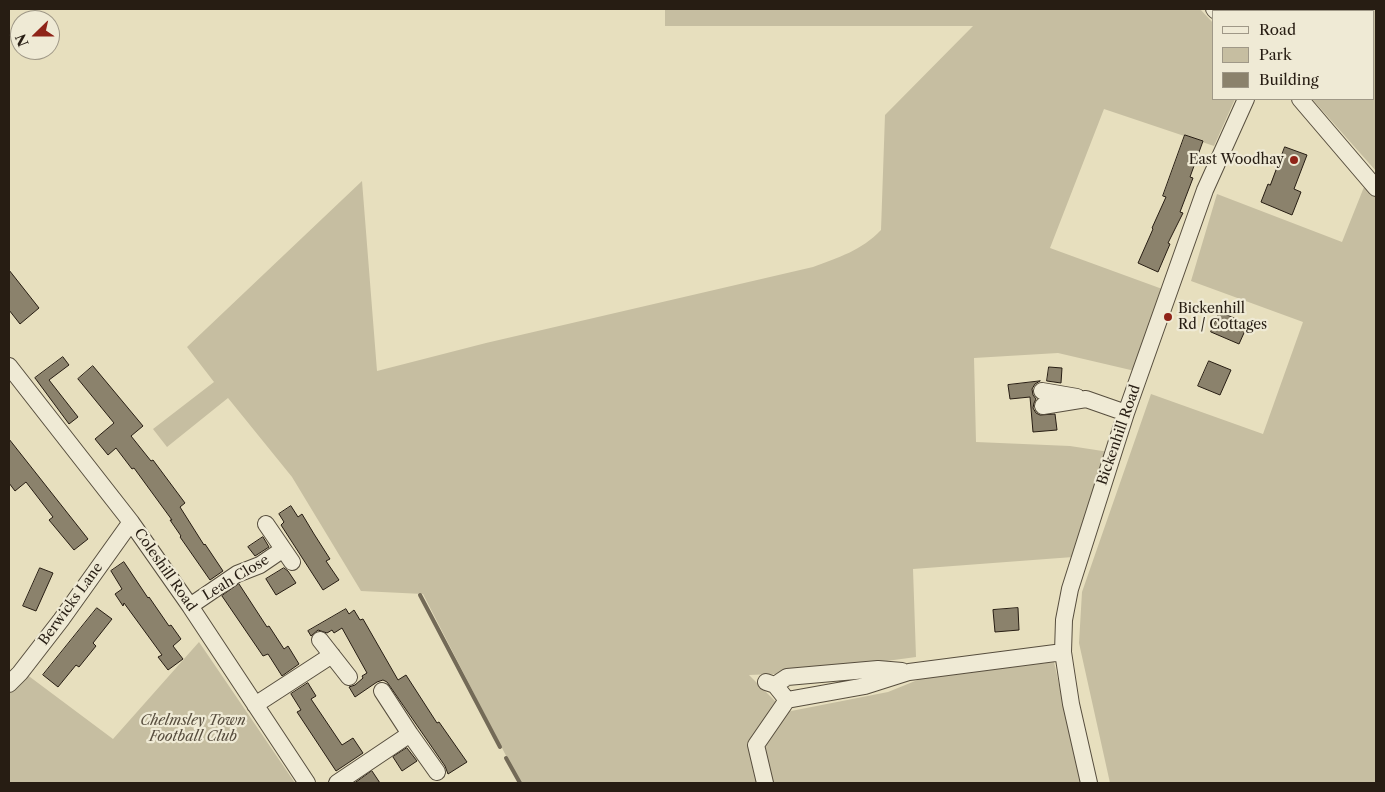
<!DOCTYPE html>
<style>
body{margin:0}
#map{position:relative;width:1385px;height:792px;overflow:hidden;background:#e7dfbe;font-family:"Libre Caslon Text",serif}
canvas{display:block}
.frame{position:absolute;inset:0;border:10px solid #271d13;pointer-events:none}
.legend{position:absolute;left:1212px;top:10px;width:162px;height:90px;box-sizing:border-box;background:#efead5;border:1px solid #9f9887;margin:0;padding:6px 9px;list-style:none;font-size:15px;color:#271d13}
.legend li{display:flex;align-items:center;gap:10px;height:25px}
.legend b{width:25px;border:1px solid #9f9887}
.north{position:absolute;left:10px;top:10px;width:50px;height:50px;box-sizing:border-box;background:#efead5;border:1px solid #9f9887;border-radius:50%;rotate:248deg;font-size:14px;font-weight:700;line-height:20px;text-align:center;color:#271d13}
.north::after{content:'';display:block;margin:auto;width:18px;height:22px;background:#8f2418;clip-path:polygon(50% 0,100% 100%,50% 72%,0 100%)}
</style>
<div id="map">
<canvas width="1385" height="792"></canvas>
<div class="frame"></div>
<ul class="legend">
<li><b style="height:6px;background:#efead5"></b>Road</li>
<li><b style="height:14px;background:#c6bea1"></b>Park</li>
<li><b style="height:14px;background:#8b826c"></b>Building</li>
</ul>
<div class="north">N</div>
</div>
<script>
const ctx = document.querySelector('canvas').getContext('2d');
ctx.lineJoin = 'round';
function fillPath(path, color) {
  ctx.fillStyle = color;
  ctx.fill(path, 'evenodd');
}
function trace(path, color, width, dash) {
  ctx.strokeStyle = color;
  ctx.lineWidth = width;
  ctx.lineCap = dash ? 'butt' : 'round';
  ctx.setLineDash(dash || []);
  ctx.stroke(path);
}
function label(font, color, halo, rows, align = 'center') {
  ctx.font = font + ' "Libre Caslon Text",serif';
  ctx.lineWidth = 4.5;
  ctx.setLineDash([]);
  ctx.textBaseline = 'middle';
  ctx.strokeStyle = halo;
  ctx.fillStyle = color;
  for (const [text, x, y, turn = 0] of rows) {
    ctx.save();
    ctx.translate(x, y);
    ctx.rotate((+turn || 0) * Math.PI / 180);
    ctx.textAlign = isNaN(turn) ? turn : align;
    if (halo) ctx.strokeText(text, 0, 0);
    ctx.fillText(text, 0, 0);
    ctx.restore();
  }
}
const green = new Path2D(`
 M665,9H1200L1214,24V99H1235L1214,146L1104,109L1050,248L1165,290L1135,371L1058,353L974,358L976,442L1070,446L1109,452L1073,557L913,569L916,657L798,673L749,675L786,712L888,692L920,679L1054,662L1081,783H520L423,594L361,591L292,477L228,398L167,447L153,429L214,382L187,347L362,181L377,371L486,343L813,267C839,257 861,251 881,230L885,115L973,26H665Z
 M1224,9H1271L1270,11H1226Z
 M1291,9H1376V171L1312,99H1374V11H1289Z
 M1366,182L1376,196V783H1110L1079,643L1082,592L1151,394L1263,434L1303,322L1191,281L1217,194L1342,242Z
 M199,642L295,783H9V693L26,674L113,739Z`);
const stream = new Path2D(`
 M420,595L500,747
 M506,758L520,783`);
const building = new Path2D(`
 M1185,135L1203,141L1190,177L1193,178L1180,212L1183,213L1168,243L1170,244L1158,272L1138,263L1153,229L1152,228L1166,197L1163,196Z
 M1285,147L1307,155L1294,189L1301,192L1292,215L1261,202L1268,184L1270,185Z
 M9,270L39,308L20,324L9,310Z
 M1220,312L1248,324L1239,344L1211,332Z
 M63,357L69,365L49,380L78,417L69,424L35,378Z
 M1209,361L1231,370L1220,395L1198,386Z
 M93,366L143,426L131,436L151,461L153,460L185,503L180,507L204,545L205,544L223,571L210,580L180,537L181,536L170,520H172L134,468L132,469L116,448L108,455L95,439L114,423L78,379Z
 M1049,367L1062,368L1061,383L1047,381Z
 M1040,381L1035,384L1032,389L1033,395L1036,399L1034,403L1033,408L1036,413L1040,415L1055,414L1057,430L1033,432L1030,397L1010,399L1008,385Z
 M9,439L88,539L74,550L49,520L53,517L26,482L15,491L9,483Z
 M291,506L298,517L302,514L314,534L330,559L326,561L339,580L323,590L281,525L284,522L279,514Z
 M263,537L269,547L255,556L248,547Z
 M124,562L148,598L149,597L169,626L171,625L181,639L173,646L183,659L168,670L158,657L162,655L124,603L123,606L115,594L122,589L111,571Z
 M40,568L53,573L36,611L23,606Z
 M284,568L288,571L296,583L276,595L266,579Z
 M239,584L267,627L269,626L284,649L288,646L299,664L282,676L268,654L263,656L222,596Z
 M97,608L112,619L93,643L96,646L79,667L76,665L58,687L43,675Z
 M1018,608L1019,630L995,632L993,610Z
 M346,609L349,614L354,610L360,620L363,619L398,680L406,675L437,723L439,722L467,762L448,774L445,766L387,682L383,680L377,682L355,697L349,687L355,685L363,678L362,676L367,673L342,628L334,633L332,630L327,633L318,630L311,636L308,631Z
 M308,683L316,696L311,699L342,745L353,738L363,753L336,771L297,712L301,710L291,694Z
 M407,748L417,761L402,771L393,757Z
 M372,771L380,783H355Z`);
const minor = new Path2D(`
 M1214,9L1216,11
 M1278,11L1280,9
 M1300,99L1376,188
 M9,366L131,522L190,606L307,783
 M1042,391L1077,397
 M1043,406L1086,399L1126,413
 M266,524L292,562
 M190,606L237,574L260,565L282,550
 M320,640L349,677
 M766,682L775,685L787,700L865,686L909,672L1063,652
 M9,684L20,673L61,620L131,522
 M775,685L787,677L878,669L902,671
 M382,691L410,734L437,772
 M255,705L332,655
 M337,783L410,734
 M765,783L756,745L787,700
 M1089,783L1071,704L1063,652L1064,620L1070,589L1126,413L1205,190L1246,99`);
const markers = [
 [1294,160,5,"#8f2418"],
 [1168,317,5,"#8f2418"]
];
const poiNames = [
 ["East Woodhay",1284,160],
 ["Bickenhill",1178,309,"left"],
 ["Rd / Cottages",1178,325,"left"]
];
const streetNames = [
 ["Bickenhill Road",1119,435,-71],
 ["Coleshill Road",165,570,55],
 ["Leah Close",236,578,-31],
 ["Berwicks Lane",71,604,-54]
];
const parkNames = [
 ["Chelmsley Town",193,721],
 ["Football Club",193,737]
];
fillPath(green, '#c6bea1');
trace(stream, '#736a57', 4);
fillPath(building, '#8b826c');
trace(building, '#271d13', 1);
trace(minor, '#574e3e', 18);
trace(minor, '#efead5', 16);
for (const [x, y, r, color] of markers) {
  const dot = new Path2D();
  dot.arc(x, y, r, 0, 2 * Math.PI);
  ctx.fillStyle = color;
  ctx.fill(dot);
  trace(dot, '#efead5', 2);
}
label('14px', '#271d13', '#efead5', poiNames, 'right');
label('14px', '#271d13', '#efead5', streetNames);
label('italic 14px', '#574d3e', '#efead5', parkNames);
</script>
